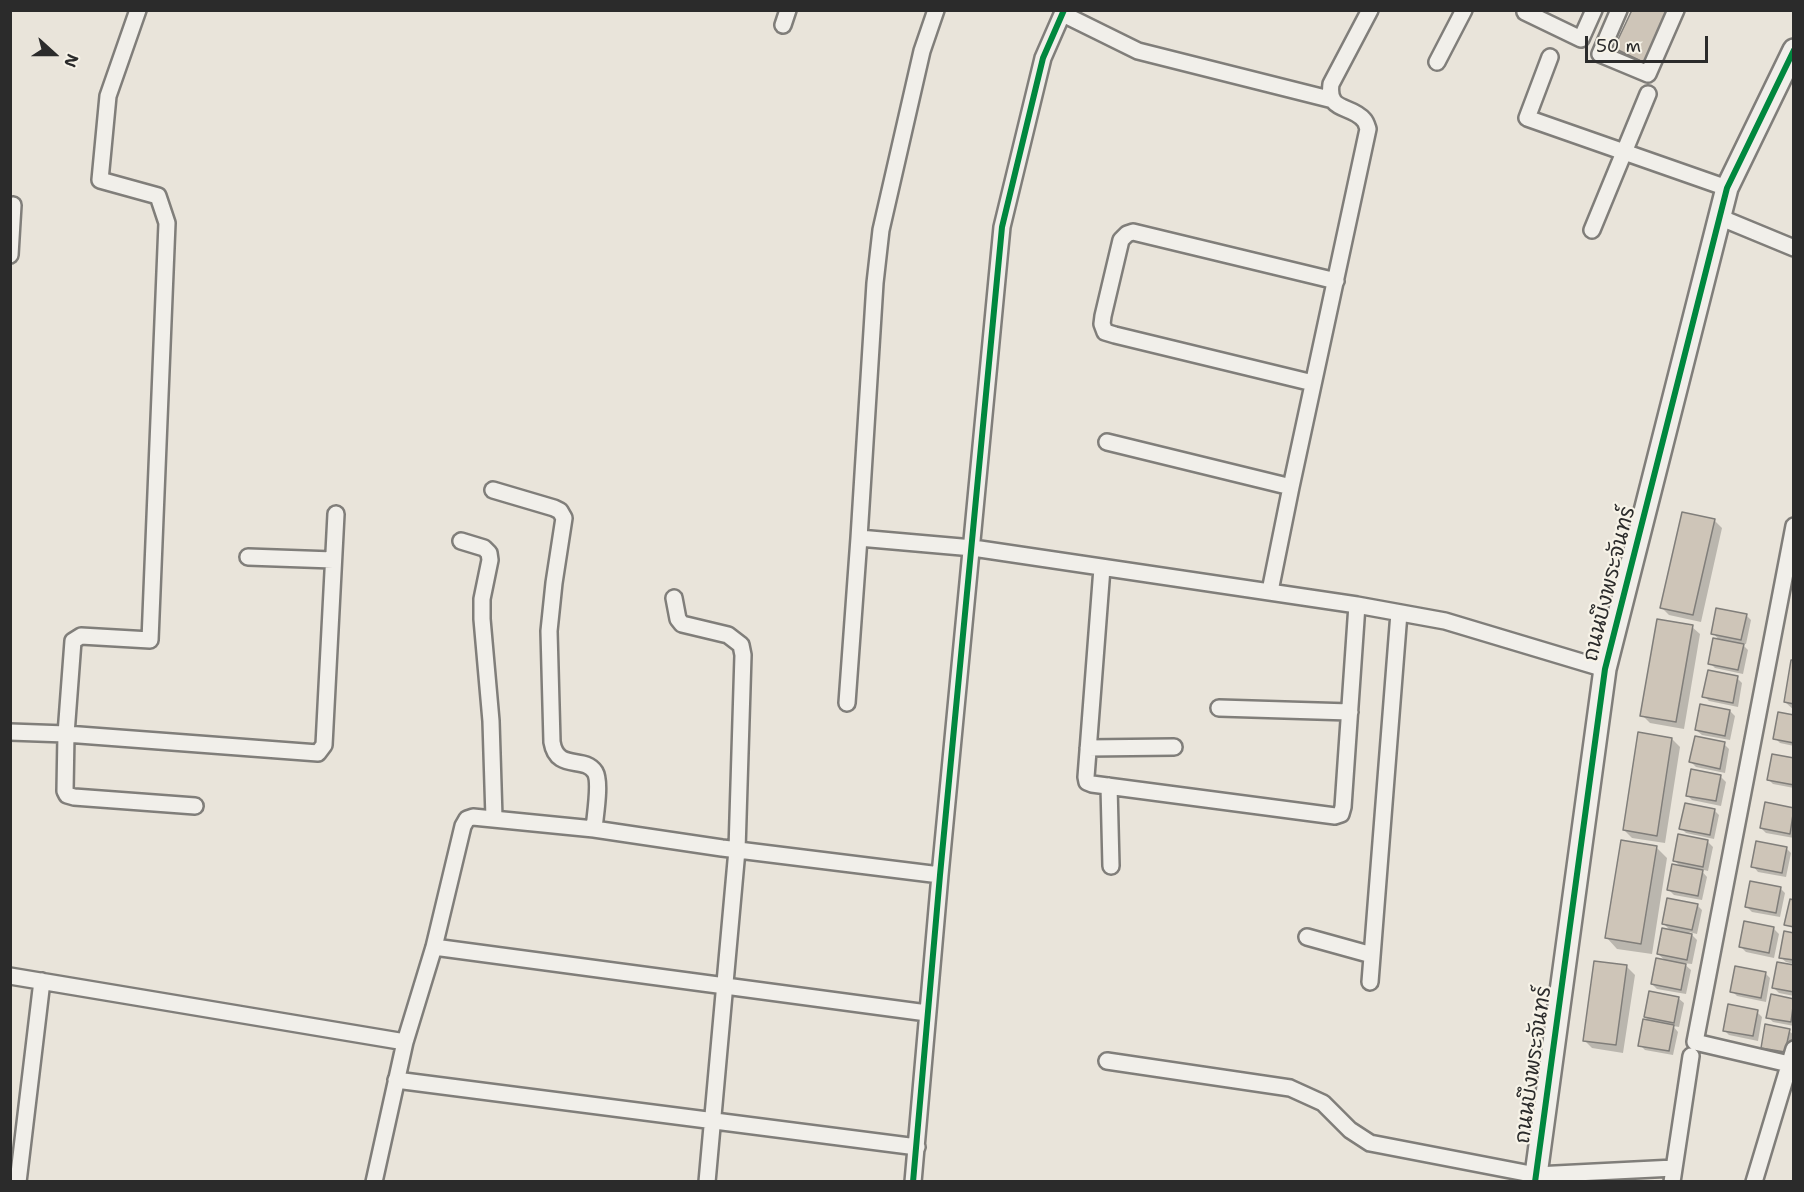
<!DOCTYPE html>
<meta charset="utf-8">
<style>
body{margin:0}
#map{position:relative;width:1804px;height:1192px;overflow:hidden;background:#e9e4da;font-family:"Shantell Sans",sans-serif}
canvas{display:block}
.frame{position:absolute;inset:0;border:12px solid #2b2b2b;pointer-events:none}
.north{position:absolute;left:24px;top:24px;width:60px;height:60px;-webkit-text-stroke:4px #f7f3e8;paint-order:stroke;rotate:111deg;font-size:16px;font-weight:700;line-height:24px;text-align:center;color:#2b2b2b}
.north::after{content:'';display:block;margin:auto;width:21px;height:27px;background:#2b2b2b;clip-path:polygon(50% 0,100% 100%,50% 72%,0 100%)}
.scale{position:absolute;left:1585px;top:36px;width:123px;height:27px;box-sizing:border-box;border:3px solid #2b2b2b;border-top:0;padding-left:8px;font-size:18px;line-height:21px;white-space:nowrap;color:#2b2b2b;-webkit-text-stroke:4px #f7f3e8;paint-order:stroke}
</style>
<div id="map">
<canvas width="1804" height="1192"></canvas>
<div class="frame"></div>
<div class="north">N</div>
<div class="scale">50 m</div>
</div>
<script>
const ctx = document.querySelector('canvas').getContext('2d');
ctx.lineJoin = 'round';
function fillPath(path, color) {
  ctx.fillStyle = color;
  ctx.fill(path, 'evenodd');
}
function trace(path, color, width, dash) {
  ctx.strokeStyle = color;
  ctx.lineWidth = width;
  ctx.lineCap = dash ? 'butt' : 'round';
  ctx.setLineDash(dash || []);
  ctx.stroke(path);
}
function label(font, color, halo, rows, align = 'center') {
  ctx.font = font + ' "Shantell Sans","Playpen Sans Thai",sans-serif';
  ctx.lineWidth = 4.5;
  ctx.setLineDash([]);
  ctx.textBaseline = 'middle';
  ctx.strokeStyle = halo;
  ctx.fillStyle = color;
  for (const [text, x, y, turn = 0] of rows) {
    ctx.save();
    ctx.translate(x, y);
    ctx.rotate((+turn || 0) * Math.PI / 180);
    ctx.textAlign = isNaN(turn) ? turn : align;
    if (halo) ctx.strokeText(text, 0, 0);
    ctx.fillText(text, 0, 0);
    ctx.restore();
  }
}
const shadow = new Path2D(`
 M1633,10L1653,69L1624,56L1616,48Z
 M1715,521L1722,528L1701,622L1669,615L1661,607Z
 M1746,615L1751,620L1746,644L1741,643L1748,650L1743,674L1715,668L1710,663L1720,641L1713,633Z
 M1692,627L1700,634L1684,729L1650,723L1642,715Z
 M1794,662V710L1785,702Z
 M1737,678L1742,683L1738,707L1709,701L1704,696Z
 M1730,711L1735,716L1730,740L1702,735L1696,730Z
 M1794,717V746L1780,743L1775,738Z
 M1672,739L1680,747L1665,843L1632,838L1624,830Z
 M1724,744L1729,749L1725,773L1696,767L1691,762Z
 M1794,759V788L1773,784L1768,779Z
 M1721,777L1726,782L1721,806L1692,800L1687,795Z
 M1794,809V838L1766,833L1761,828Z
 M1714,810L1719,815L1714,839L1686,833L1681,828Z
 M1708,842L1713,847L1708,871L1700,869L1707,877L1702,900L1674,895L1669,890L1681,867L1674,860Z
 M1656,847L1667,858L1652,954L1617,949L1607,938Z
 M1786,848L1791,853L1786,877L1758,872L1753,866Z
 M1780,888L1785,893L1780,917L1752,912L1747,907Z
 M1697,905L1702,910L1697,934L1689,932L1697,940L1692,964L1683,963L1691,970L1686,994L1657,989L1652,984L1666,961L1658,954L1671,931L1664,924Z
 M1745,923L1774,929L1779,934L1774,958L1746,952L1741,947Z
 M1794,935V964L1786,962L1780,957Z
 M1627,967L1635,975L1623,1053L1592,1048L1584,1040Z
 M1794,967V996L1779,993L1774,988Z
 M1765,973L1770,978L1766,1002L1737,996L1732,991Z
 M1678,998L1684,1003L1679,1027L1673,1026L1678,1032L1673,1055L1645,1050L1640,1045L1650,1022L1645,1017Z
 M1794,1000V1026L1773,1022L1768,1017Z
 M1757,1012L1762,1017L1758,1041L1729,1035L1724,1030Z
 M1789,1031L1794,1035L1790,1057L1767,1052L1762,1047Z`);
const building = new Path2D(`
 M1632,10H1669L1645,63L1614,48Z
 M1682,512L1715,519L1693,615L1660,608Z
 M1716,608L1747,614L1741,640L1711,634Z
 M1657,619L1693,625L1676,722L1640,716Z
 M1713,638L1744,644L1738,670L1708,664Z
 M1791,660H1794V704L1784,702Z
 M1708,670L1738,676L1733,703L1702,697Z
 M1700,704L1730,710L1725,736L1695,730Z
 M1778,712L1794,715V743L1773,739Z
 M1638,732L1672,738L1657,836L1623,830Z
 M1695,736L1725,742L1720,769L1689,762Z
 M1772,754L1794,758V785L1767,780Z
 M1691,769L1721,775L1716,801L1686,796Z
 M1765,802L1794,808L1790,834L1760,828Z
 M1685,803L1715,809L1710,835L1679,829Z
 M1678,834L1708,840L1703,867L1673,861Z
 M1621,840L1657,846L1641,944L1605,938Z
 M1756,841L1787,847L1782,873L1751,867Z
 M1672,864L1703,870L1698,896L1667,890Z
 M1750,881L1781,887L1776,913L1745,907Z
 M1667,898L1698,904L1692,930L1662,924Z
 M1790,899L1794,900V927L1784,925Z
 M1744,921L1774,927L1769,953L1739,947Z
 M1662,928L1692,934L1687,960L1657,954Z
 M1784,931L1794,933V960L1779,958Z
 M1656,958L1686,964L1681,990L1651,984Z
 M1594,961L1627,965L1616,1045L1583,1041Z
 M1777,962L1794,965V992L1772,988Z
 M1735,966L1766,972L1761,998L1730,992Z
 M1649,991L1679,997L1674,1023L1644,1017Z
 M1771,994L1794,999L1791,1022L1766,1018Z
 M1728,1004L1758,1010L1753,1036L1723,1031Z
 M1643,1019L1674,1025L1669,1051L1638,1046Z
 M1765,1024L1790,1029L1785,1052L1761,1048Z`);
const street = new Path2D(`
 M138,10L108,96L100,180L158,196L167,223L150,640L81,636L73,641L66,734L65,791L67,795L74,797L195,806
 M1526,10L1525,12L1581,39L1594,10
 M1619,10L1600,54L1648,74L1676,10
 M1063,14L1138,51L1333,100
 M783,25L788,10
 M1550,57L1527,118L1727,188
 M1437,62L1464,10
 M1719,217L1794,248
 M1592,230L1648,94
 M10,255L13,205
 M1313,383L1115,335L1105,332L1102,324L1103,316L1121,240L1127,234L1133,232L1336,281
 M1107,442L1291,487
 M493,490L554,508L560,511L564,518L554,583L549,631L552,742C557,772 584,755 595,772C601,782 595,816 594,829
 M859,538L973,548L1357,605L1445,621L1605,669
 M461,541L484,548L489,553L490,560L482,599V619L491,721L494,818
 M248,557L333,560
 M1102,568L1086,777L1087,782L1092,784L1335,816L1341,814L1343,807L1357,605
 M1270,591L1291,487L1368,129C1367,126 1366,122 1364,120C1351,104 1327,113 1331,84L1370,10
 M674,598L678,619L682,624L728,635L741,645L743,655L737,850L707,1182
 M847,703L859,538L875,283L881,230L922,51L936,10
 M1219,708L1350,712
 M10,732L66,734L318,753L324,745L336,514
 M1088,748L1174,747
 M1109,786L1111,866
 M1307,937L1372,955
 M434,947L927,1013
 M10,976L405,1042L374,1182
 M1370,982L1399,613
 M405,1042L434,947L463,826L467,819L473,817L594,829L722,848L940,875
 M1107,1061L1290,1088L1323,1103L1350,1130L1370,1143L1536,1175L1674,1168
 M1789,1064L1695,1042L1794,526
 M396,1080L917,1147
 M18,1182L42,981
 M913,1182L940,875L1002,227L1043,58L1064,10
 M1672,1182L1691,1056
 M1754,1182L1794,1049`);
const secondary = new Path2D(`
 M1535,1182L1605,669L1727,188L1794,50`);
const cycleway = new Path2D(`
 M913,1182L940,875L1002,227L1043,58L1064,10
 M1535,1182L1605,669L1727,188L1794,50`);
const streetNames = [
 ["ถนนบึงพระจันทร์",1610,584,-76],
 ["ถนนบึงพระจันทร์",1534,1065,-82]
];
fillPath(shadow, '#0003');
fillPath(building, '#cec5b8');
trace(building, '#807e7a', 1.5);
trace(street, '#807e7a', 20);
trace(secondary, '#807e7a', 26);
trace(street, '#f1efea', 15);
trace(secondary, '#f1efea', 21);
trace(cycleway, '#00873e', 6);
label('21px', '#2b2b2b', '#f7f3e8', streetNames);
</script>
